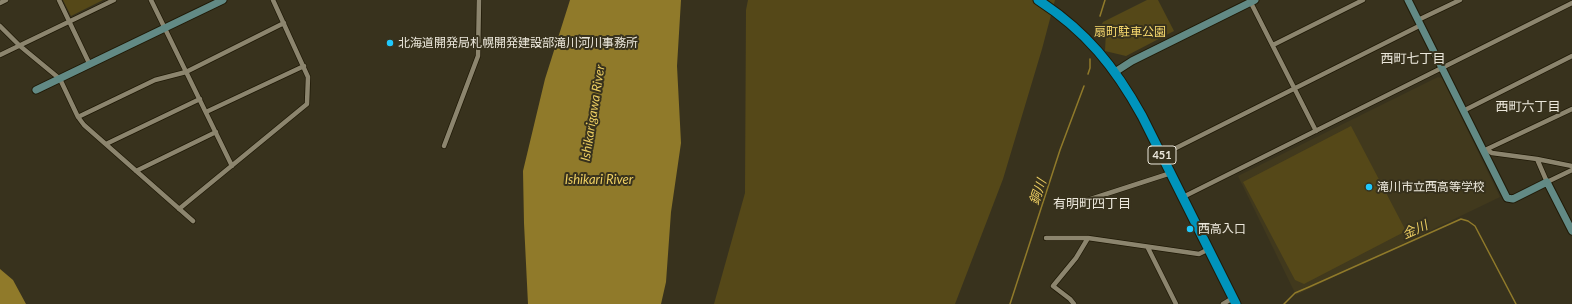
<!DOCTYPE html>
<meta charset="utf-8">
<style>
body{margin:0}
canvas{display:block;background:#38321d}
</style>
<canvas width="1572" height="304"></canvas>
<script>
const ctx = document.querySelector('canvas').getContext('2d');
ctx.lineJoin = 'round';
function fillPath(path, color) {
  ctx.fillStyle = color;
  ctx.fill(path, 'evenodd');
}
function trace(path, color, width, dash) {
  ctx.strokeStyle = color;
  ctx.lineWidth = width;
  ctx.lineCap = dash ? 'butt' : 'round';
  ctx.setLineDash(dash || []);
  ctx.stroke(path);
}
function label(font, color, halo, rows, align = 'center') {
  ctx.font = font + ' Lato,"Noto Sans JP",sans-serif';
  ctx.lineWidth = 4;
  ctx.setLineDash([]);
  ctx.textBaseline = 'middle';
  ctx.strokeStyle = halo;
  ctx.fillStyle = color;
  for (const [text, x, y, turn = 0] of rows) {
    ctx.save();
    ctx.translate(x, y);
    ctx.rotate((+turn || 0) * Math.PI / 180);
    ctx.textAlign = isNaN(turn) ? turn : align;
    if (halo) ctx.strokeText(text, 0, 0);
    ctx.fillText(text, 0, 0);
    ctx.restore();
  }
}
const built = new Path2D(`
 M1438,77L1442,78L1500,197L1296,295L1238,176Z`);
const green = new Path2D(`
 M63,0H103L71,16Z
 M748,0H1055L1042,49L1003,179L955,304H714L745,193L746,10Z
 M1147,0H1158L1174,31L1126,56L1105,51L1106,32L1101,26L1103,22Z
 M1351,126L1406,231L1304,284L1295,280L1243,182Z`);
const water = new Path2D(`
 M570,0H681L677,66L681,143L671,212L666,282L661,304H528L524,223L523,171L545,79Z
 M0,269L13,280L26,304H0Z`);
const stream = new Path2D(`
 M1100,16L1105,0
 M1088,74L1090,68V59
 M1010,304L1060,150L1084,86
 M1284,304L1295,293L1309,287L1461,219L1468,221L1475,226L1516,304`);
const street = new Path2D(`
 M59,0L90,65
 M151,0L232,166
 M1250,1L1316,131
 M0,3L6,0
 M1418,20L1460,0
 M0,26L20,46L60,79L78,117L84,125L193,221
 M1273,45L1363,0
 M0,55L114,0
 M1463,111L1572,56
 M206,112L304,66
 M78,117L155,80L186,72L284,23
 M106,144L200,99
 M444,146L478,56L479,0
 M1487,150L1492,153L1537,159L1572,166
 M1483,151L1572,109
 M1162,155L1421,25
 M1537,159L1547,182L1572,170
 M136,171L216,132
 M1183,197L1572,3
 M1066,207L1171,173
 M179,209L307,104L308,77L273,0
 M1046,238H1088L1199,254L1209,249
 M1148,248L1176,304
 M1074,304L1070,299L1053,286L1076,258L1088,238
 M1223,304L1233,298`);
const secondary = new Path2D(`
 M1408,0L1507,198L1513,199L1547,182L1572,231
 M1115,72L1132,61L1255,0
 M36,90L223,0`);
const highway = new Path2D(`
 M1038,0C1086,31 1115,67 1142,116L1236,304`);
const markers = [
 [390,43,4,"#1fc9fd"],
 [1369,187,4,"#1fc9fd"],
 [1190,229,4,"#1fc9fd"]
];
const shields = [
 [1162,155,28]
];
const shieldNames = [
 ["451",1162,155]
];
const parkNames = [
 ["扇町駐車公園",1130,32]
];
const poiNames = [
 ["北海道開発局札幌開発建設部滝川河川事務所",398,43],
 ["滝川市立西高等学校",1377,187],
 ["西高入口",1198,229]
];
const neighbourhoodNames = [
 ["西町七丁目",1413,59],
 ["西町六丁目",1528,107],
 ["有明町四丁目",1092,204]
];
const waterNames = [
 ["Ishikarigawa River",593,113,-81],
 ["Ishikari River",599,180],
 ["銅川",1038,192,-71],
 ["金川",1415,230,-24]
];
fillPath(built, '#41391d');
fillPath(green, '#554818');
fillPath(water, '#907a2a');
trace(stream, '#907a2a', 1.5);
trace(street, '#1f1906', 6);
trace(secondary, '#1f1906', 9);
trace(highway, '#1f1906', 11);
trace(street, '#8c856e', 4.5);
trace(secondary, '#628a85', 7);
trace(highway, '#0094bc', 9);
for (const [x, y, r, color] of markers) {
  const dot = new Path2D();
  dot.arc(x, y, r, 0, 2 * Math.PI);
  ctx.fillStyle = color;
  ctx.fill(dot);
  trace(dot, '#38321d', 1.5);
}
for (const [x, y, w] of shields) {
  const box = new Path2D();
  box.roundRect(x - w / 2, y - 9, w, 18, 3);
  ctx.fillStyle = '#38321d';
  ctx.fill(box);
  trace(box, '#ece8dc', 1);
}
label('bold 11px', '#ece8dc', null, shieldNames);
label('12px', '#f9da6f', '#38321d', parkNames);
label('12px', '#ece8dc', '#38321d', poiNames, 'left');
label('13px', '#ece8dc', '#38321d', neighbourhoodNames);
label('italic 13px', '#edce62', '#38321d', waterNames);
</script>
